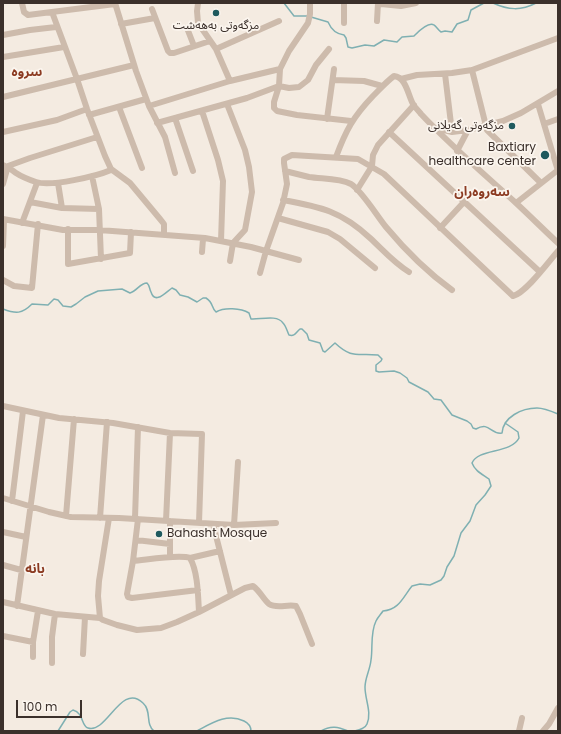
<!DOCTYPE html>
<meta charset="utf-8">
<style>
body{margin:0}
#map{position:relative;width:561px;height:734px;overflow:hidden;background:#f4ebe1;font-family:Poppins,sans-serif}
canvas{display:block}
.frame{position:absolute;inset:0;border:4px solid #3b302b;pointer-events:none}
.scale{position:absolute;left:16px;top:700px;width:66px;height:18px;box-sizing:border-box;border:2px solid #3b302b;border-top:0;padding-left:5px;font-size:12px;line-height:14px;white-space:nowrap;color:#3b302b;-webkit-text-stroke:3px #fbf5ee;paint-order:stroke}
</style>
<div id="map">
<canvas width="561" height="734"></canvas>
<div class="frame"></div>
<div class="scale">100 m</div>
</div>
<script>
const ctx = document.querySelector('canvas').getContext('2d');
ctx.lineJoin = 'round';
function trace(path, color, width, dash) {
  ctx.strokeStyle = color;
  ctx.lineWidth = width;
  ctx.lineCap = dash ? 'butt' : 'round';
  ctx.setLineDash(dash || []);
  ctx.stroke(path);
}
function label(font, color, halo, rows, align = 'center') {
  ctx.font = font + ' Poppins,"Noto Sans Arabic",sans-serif';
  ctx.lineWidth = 3.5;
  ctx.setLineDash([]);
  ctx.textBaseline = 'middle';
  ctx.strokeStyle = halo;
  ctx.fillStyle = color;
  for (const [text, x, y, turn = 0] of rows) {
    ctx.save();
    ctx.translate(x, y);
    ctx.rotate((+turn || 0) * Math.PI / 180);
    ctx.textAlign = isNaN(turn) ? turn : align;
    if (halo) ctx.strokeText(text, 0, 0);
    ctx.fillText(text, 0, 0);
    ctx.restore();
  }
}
const stream = new Path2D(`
 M284,3L294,16H307
 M493,3C508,10 521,11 536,3
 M311,17L328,22C331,29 336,34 344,35L346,38L348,47L352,48L365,45L374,46L384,40L397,42L402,37L414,36C418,32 428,21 434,25C436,26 439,31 441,32L445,31L452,32L457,24L468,20L471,10L484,3
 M3,309C16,314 22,314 32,304L48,305L54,299L58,300L63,306L71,307L76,304L85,297L98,291L122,289L130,293C137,291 140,283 147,283C150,286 149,288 151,292C155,305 166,292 172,288L176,290L180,295L188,297L197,302L203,298H206C214,303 211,308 216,312C224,307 241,308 249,313L251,319C259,320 277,314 283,323C286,326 287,331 289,335C295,337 296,332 300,329H302L307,334L309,340L320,343L323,351L325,352L335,343C352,359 357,353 378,355L382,359L381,361L376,365V371L379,372L394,371L400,373L407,378L409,382L428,392L434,399L441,400L452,415L467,421L471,424L473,428L476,429C490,421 490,435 502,433C503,417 522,408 537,408C544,408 551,411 558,414
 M58,731L70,712L73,710C84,713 81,726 88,728C107,734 121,682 143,703C152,711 145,724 154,731
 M197,731C212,723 227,713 244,721C248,723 251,726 251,731
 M321,731C331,725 338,727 348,731
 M354,731C359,730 365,729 367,724C372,712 365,700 365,687C365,678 370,670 371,660C373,648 370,633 376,621C378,617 381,614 383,611C399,610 403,597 412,586L420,584L430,585L441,580L444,576L447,567L454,556L461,533L470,521L476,505L485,495L491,486L489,479C482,474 475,471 472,463C478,448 511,454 519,438L518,432L505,423`);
const minor = new Path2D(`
 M22,3L24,12L28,15L115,4
 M115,3L136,71L149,106L165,137L175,173
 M198,3L197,11L198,23L216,49L230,81
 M310,3V14L308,23L289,51L280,69L279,86L274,102V108L277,111L297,115L351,121
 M344,3V23
 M379,3L381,4L401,6L416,3
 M152,9L168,51L170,53H174L210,41
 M52,12L77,79L87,109L105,156L111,169L130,183L160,219L164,224V234
 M377,21L378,3
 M121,24L155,18
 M187,28L194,46
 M3,35L30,30L56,27
 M216,49L279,21
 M3,57L64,47
 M472,70L487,130L541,183
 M445,74L452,132
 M401,79L417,75L452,73L472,70L558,38
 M333,80L364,81L382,86
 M3,97L134,65
 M227,104L245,150L249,167L252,192L245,230L233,243L230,261
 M538,104L558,171
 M149,106L230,81L280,69
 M119,107L142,168
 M202,111L218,160L223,181L221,241
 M89,115L146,99
 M175,118L193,171
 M327,119L334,69
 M157,123L247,98L279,86L289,88L299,87L308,80L316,65L329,49
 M544,124L558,119
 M436,128L452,132L468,130L503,121L521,113L558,91
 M3,132L57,120L87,109
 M389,132L540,272
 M457,151L468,130
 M336,157C346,130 353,117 373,96C380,89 386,82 394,76C406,77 408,95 413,104C415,108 419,111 421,114C451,146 484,174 516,203C530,216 544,230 558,243
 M3,165C9,167 12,170 16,173C22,177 30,180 36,182C51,187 97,176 111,170
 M285,171C293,173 301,175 309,177C322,179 339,178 351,184C362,191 377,216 386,227C406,251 427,272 452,290
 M92,176L99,209L101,259
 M58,183L62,208
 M3,184L8,166L30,158L97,137
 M357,190L372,166L373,155L378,145L414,105
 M283,200C321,207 341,211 370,238C383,250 394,263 409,272
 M30,202L62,208L99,209
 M516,203L558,170
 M278,218L328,232L340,239L375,268
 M3,219L63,230H99L205,238
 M22,223L37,183
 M440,228L464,202
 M68,229V264L130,253L131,232
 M3,246L4,220
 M202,252L203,239L205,238L251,247L299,260
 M260,273L266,251L283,203L287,184L284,163V159L292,155L358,159L384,174L513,296C526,293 549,261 558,251
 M3,280L14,286L32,288L38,224
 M3,406L59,418L113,423L170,433L202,434L199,523
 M3,498L49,512L71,517L119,518L234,525L276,523
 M12,501L23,411
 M66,516L74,419
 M100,518L107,422
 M135,518L138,427
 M138,519L133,561L127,594L128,597L132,598L198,590
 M166,521L170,433
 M213,524L231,595
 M234,525L238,462
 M3,532L26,537
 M136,540L170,544
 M170,557V521
 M190,558L220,551
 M133,561C146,560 179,554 190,558C198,572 198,596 199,612L245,588L253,586C260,591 263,599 269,604C277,609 287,604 296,606L300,614L312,644
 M3,565L21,570
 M3,602L55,614L100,618L103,620L117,625L137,630L161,628L177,622L199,612
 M17,606L43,415
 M100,618L98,596L99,581L109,518
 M3,636L33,642
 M83,654L85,617
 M33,657V642L38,611
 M52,663V637L55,614
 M519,731L522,718
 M543,731L549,724L558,708`);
const markers = [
 [216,13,4,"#1f5a5e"],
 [512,126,4,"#1f5a5e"],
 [545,155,5,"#1f5a5e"],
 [159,534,4,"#1f5a5e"]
];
const poiNames = [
 ["مزگەوتی بەهەشت",216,26,"center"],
 ["مزگەوتی گەیلانی",504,126],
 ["Baxtiary",536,148],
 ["healthcare center",536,162],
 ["Bahasht Mosque",167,534,"left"]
];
const neighbourhoodNames = [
 ["سروە",27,73],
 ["سەروەران",482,193],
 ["بانە",35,570]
];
trace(stream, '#7fb0b2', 1.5);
trace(minor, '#cdbbac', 6);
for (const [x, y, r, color] of markers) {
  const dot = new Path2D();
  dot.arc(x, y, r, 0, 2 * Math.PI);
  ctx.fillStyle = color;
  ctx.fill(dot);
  trace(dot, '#fbf5ee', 1.5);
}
label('12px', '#3b302b', '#fbf5ee', poiNames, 'right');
label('bold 13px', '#8c3b22', '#fbf5ee', neighbourhoodNames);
</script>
